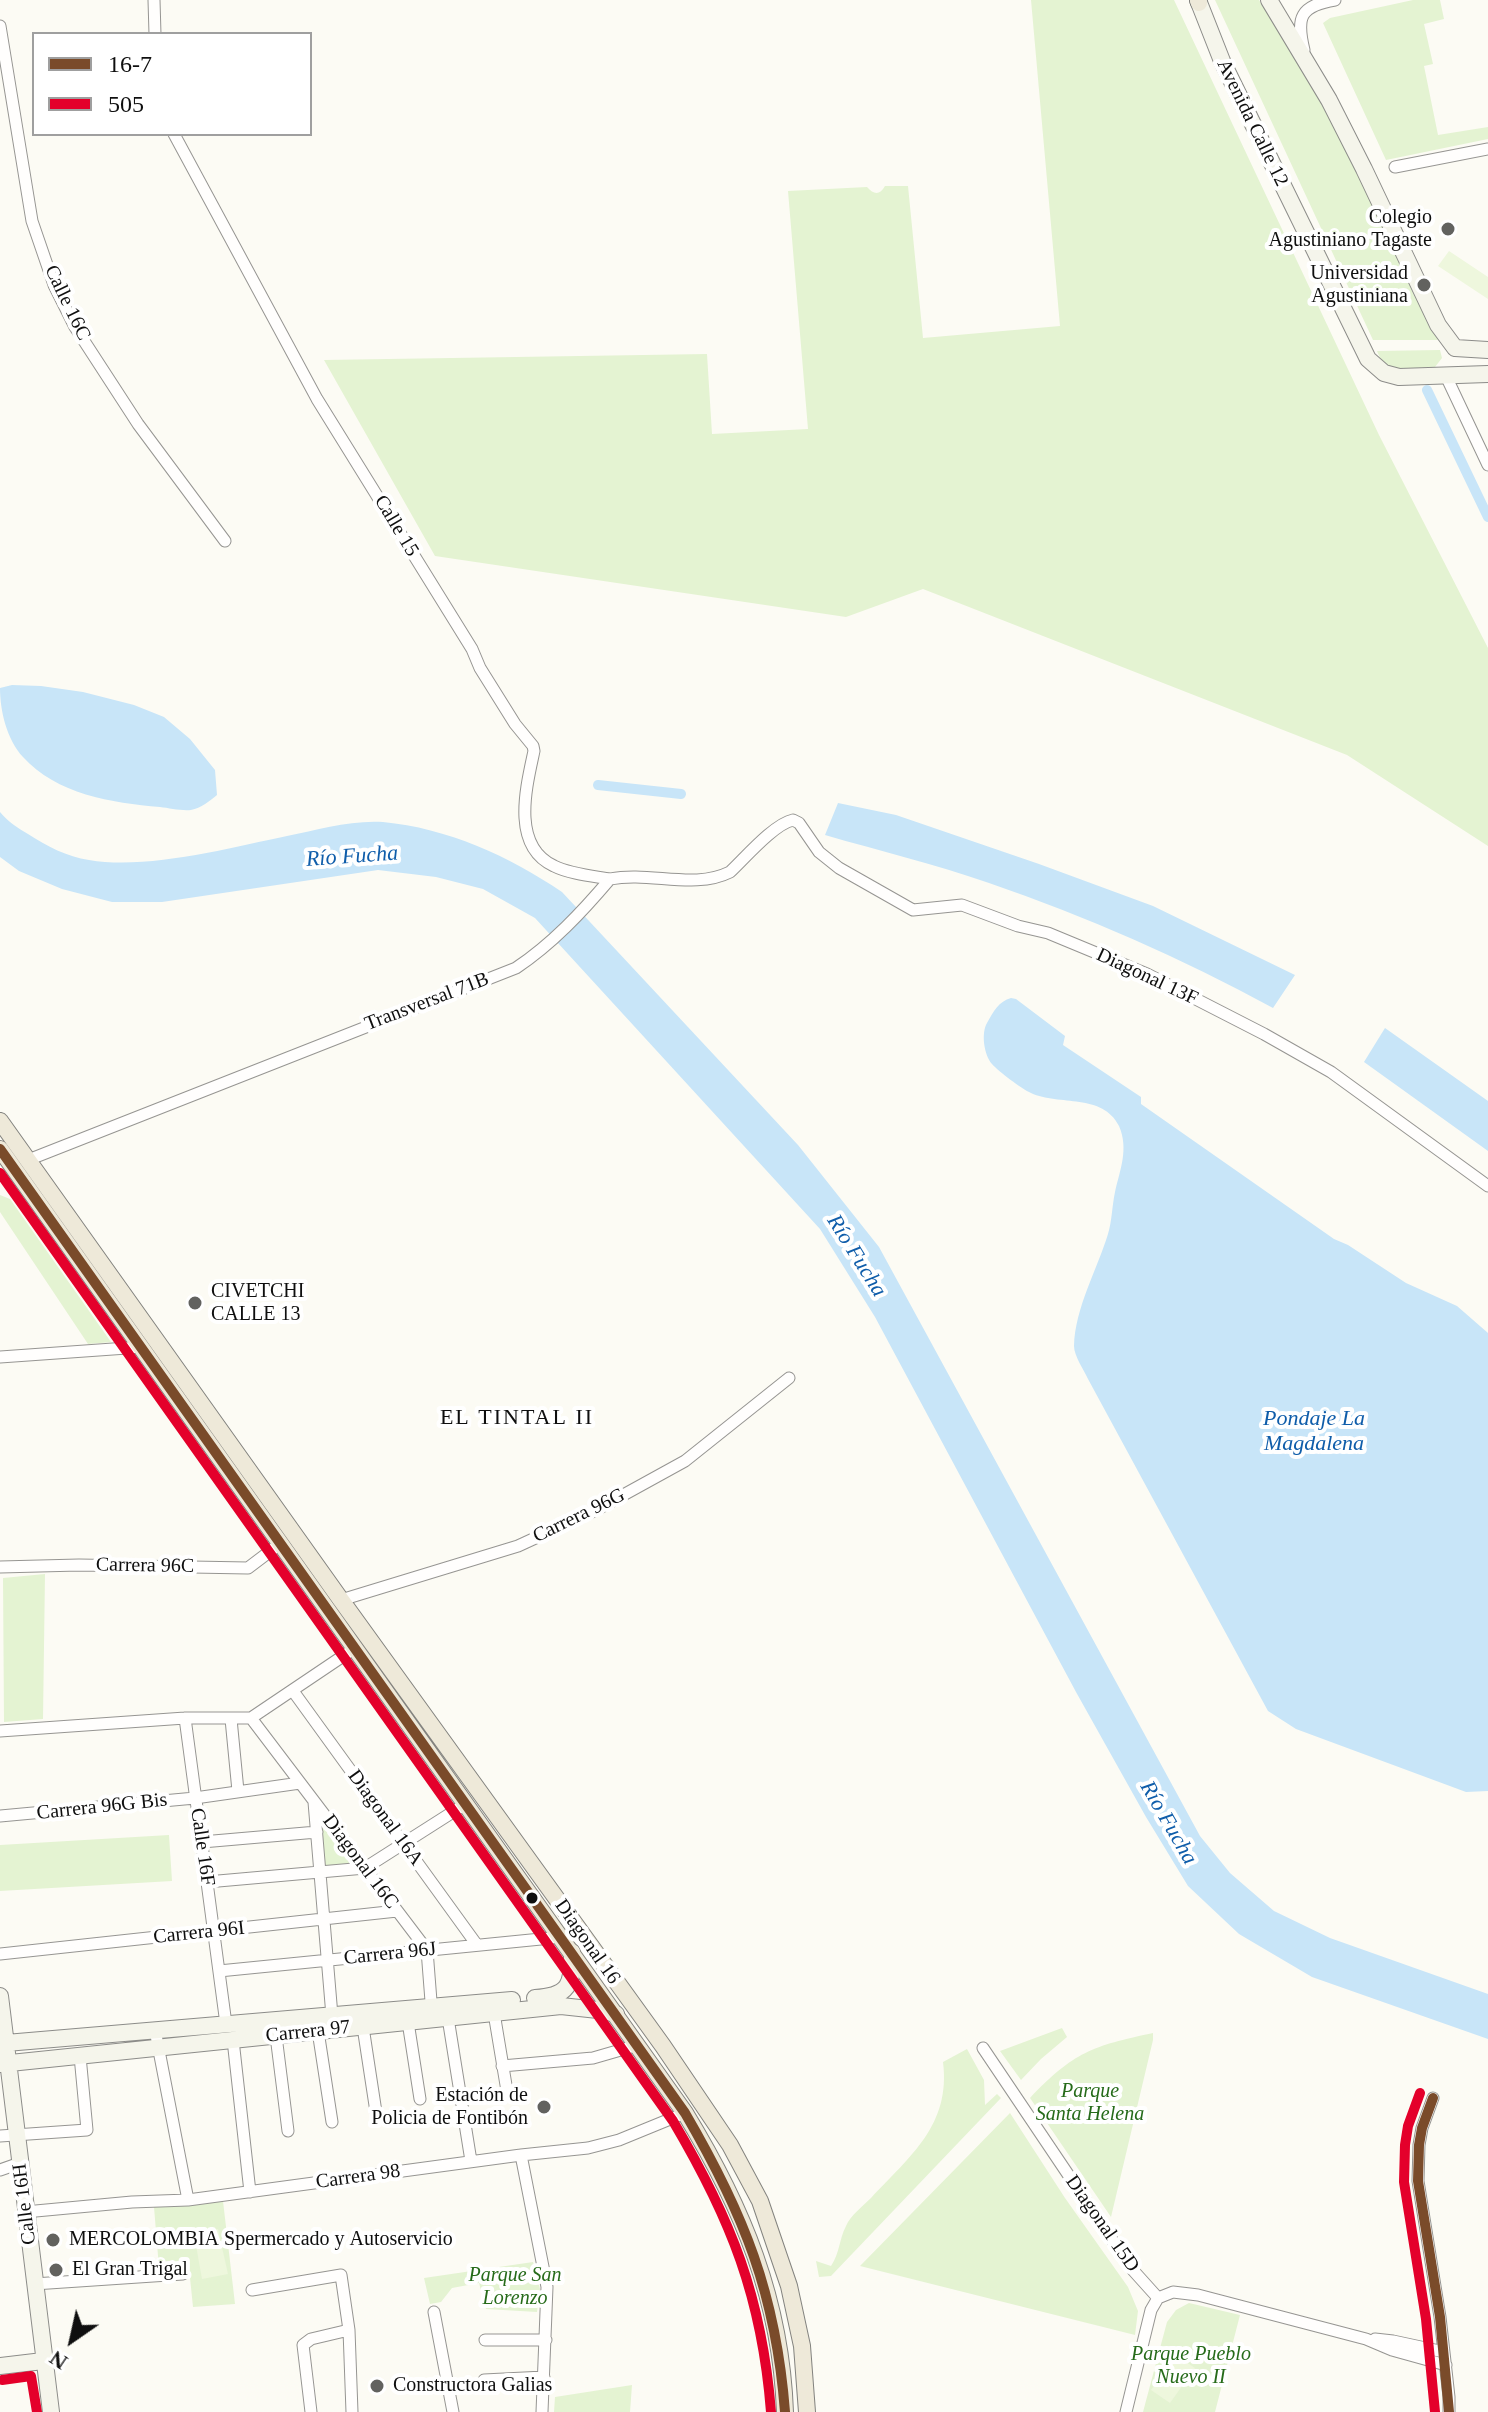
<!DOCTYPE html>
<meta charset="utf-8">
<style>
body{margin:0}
#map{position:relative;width:1488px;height:2412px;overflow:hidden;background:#fcfbf4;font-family:"Times New Roman",serif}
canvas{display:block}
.legend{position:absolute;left:32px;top:32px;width:280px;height:104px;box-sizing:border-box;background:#fff;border:2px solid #9f9f9f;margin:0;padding:10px 14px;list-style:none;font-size:24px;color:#0f0f0f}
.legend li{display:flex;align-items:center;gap:16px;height:40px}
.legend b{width:40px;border:2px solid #9f9f9f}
.north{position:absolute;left:32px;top:2300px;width:80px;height:80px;-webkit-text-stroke:6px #fff;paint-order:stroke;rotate:214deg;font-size:22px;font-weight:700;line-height:32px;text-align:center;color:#0f0f0f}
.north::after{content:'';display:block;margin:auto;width:28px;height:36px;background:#0f0f0f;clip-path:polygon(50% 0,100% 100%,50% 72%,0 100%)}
</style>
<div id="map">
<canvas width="1488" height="2412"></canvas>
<ul class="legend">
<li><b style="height:10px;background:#7a4b2a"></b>16-7</li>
<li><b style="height:10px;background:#e4002b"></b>505</li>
</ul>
<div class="north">N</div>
</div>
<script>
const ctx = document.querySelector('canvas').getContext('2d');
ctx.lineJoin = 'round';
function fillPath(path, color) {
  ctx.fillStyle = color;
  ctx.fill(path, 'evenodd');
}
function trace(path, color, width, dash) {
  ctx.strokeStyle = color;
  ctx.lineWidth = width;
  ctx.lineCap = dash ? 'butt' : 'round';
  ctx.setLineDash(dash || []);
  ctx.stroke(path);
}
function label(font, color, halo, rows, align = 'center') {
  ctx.font = font + ' "Times New Roman",serif';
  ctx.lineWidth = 8;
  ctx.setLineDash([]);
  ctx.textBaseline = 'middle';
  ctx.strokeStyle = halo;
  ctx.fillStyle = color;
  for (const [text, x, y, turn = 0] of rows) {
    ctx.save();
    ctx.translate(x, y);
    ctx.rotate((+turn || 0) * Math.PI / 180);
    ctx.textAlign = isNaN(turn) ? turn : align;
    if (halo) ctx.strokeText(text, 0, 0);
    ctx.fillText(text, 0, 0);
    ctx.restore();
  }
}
const green = new Path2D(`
 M1031,0H1174L1379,435L1488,648V846L1347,755L923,589L846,617L435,556L324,360L707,354L712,434L808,429L788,191L867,187C874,195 880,195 885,186H908L923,338L1060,326Z
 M1215,0H1259L1315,86L1438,340H1373Z
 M1413,0H1440L1444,19L1424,24L1433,64L1424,66L1438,135L1488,127V139L1386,160L1323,23L1330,18Z
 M1440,350L1442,358L1435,367C1410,368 1387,378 1377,351Z
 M0,1195L10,1199L111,1342L88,1344L0,1212Z
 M45,1574L43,1719L4,1722L3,1578Z
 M318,1813L357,1865L321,1867Z
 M169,1835L172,1881L0,1891V1845Z
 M1062,2028L1067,2037L1041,2059L1021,2080L1000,2051Z
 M1153,2033V2040L1111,2217L1030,2098C1074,2052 1092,2046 1153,2033Z
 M967,2049L984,2080L985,2105L997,2094L1001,2098L831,2276L819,2277L816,2261L831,2266C840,2253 839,2239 846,2226C850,2216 863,2206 871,2198C910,2156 951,2125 943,2062Z
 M1010,2113L1065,2198L1128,2287L1138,2311L1135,2335L860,2266Z
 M223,2201L235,2304L193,2307L189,2268H159L154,2207Z
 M533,2262L540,2289L537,2312L486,2309L479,2283L452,2288L441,2302L430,2304L424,2278Z
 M1189,2303L1240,2315L1215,2412H1143L1167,2322L1176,2310Z
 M632,2385L630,2412H554L555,2397Z`);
const pitch = new Path2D(`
 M1449,251L1488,277V299L1438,266Z
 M218,2229L228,2274L202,2279L194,2234Z
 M1176,2355L1195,2368L1170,2403L1151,2390Z`);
const water = new Path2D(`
 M12,685L41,686L83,692L134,705L164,717L190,739L215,770L217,795C210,801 201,808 191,810C181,811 169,808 160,807C112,803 56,794 23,757C7,740 0,711 0,688Z
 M838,803L896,815L1039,864L1153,906L1295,975L1273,1008C1182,958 1087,917 989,883C935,864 880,851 825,835Z
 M0,812C8,822 18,828 28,834C47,846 67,857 89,860C147,870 229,848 287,836C318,830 350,820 383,822C447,828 509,856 562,892L798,1145L879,1247L1200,1836L1230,1873L1274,1911L1330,1938L1488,1994V2039L1312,1977L1239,1934L1188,1886L1146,1817L1076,1692L875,1317L820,1229L535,918L483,889L436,877L378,870L162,902H112L62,889L19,871L0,857Z
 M1011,998L1016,999L1065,1036L1063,1045L1141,1097V1104L1334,1239L1348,1245L1406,1283L1457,1306L1488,1333V1791L1466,1792L1296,1729L1268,1711L1088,1379C1084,1370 1074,1356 1074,1346C1075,1308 1097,1270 1108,1234C1112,1221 1112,1206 1115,1192C1120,1170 1129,1149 1119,1126C1103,1093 1059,1106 1031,1093C1022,1089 998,1071 992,1064C984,1055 981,1033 987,1023C993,1012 999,1001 1011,998Z
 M1385,1028L1488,1101V1151L1364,1062Z`);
const canal = new Path2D(`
 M1427,390L1488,517
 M598,785L681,794`);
const street = new Path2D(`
 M154,0L155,34
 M0,26L32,221L54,285L75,327L138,424L225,541
 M1304,50C1296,17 1300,6 1335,0
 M174,134L317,399L472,649L480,668L515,724L533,746L534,751C526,788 511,846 554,866C570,874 592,876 610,879
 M1395,167L1488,149
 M1445,374L1488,465
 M28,1160L516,968C552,944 582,912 610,879C650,871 694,890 730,872C745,858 774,824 793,820L799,823L819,852L839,868L913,910L962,905L1018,926L1048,933L1147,974L1264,1034L1331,1072L1488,1186
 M0,1357L141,1347
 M0,1567L79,1565L248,1568L281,1543
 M341,1600L518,1546L596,1510L685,1461L789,1378
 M293,1691L477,1945
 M185,1718L226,2024
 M251,1718L427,1950L432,2014
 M251,1718L355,1648
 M231,1719L238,1791
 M0,1731L185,1718H251
 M314,1802L332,2016
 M0,1816L195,1798L300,1783
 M202,1842L317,1832
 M207,1882L365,1868L467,1803
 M0,1954L397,1911
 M219,1971L561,1937
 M494,2013L507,2091
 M448,2018L471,2161
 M408,2022L420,2099
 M363,2027L376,2112
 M155,2030L188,2200
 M318,2031L332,2122
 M276,2036L288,2131
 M233,2040L250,2192
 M983,2048L1131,2268L1158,2298
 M502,2066L593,2058L638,2045
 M1433,2098L1422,2128L1419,2145L1418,2181L1440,2317L1449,2397V2412
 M0,2136L87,2130L80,2056
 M521,2155L547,2287L542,2412
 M0,2170L20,2163
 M25,2212L132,2202L188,2200L521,2155L588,2148L619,2140L685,2113
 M34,2284L183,2274
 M252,2290L341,2275L349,2330L352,2412
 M1158,2298L1173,2292L1198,2295L1366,2339L1392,2350L1446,2365
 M434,2312L453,2412
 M1375,2339L1393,2341L1444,2352
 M485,2340H546
 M484,2380L544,2377
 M311,2412L303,2345L311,2339L349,2330
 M1126,2412L1151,2310L1158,2298`);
const secondary = new Path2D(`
 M1198,0L1222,61L1368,359L1384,373L1399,377L1488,374
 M1269,0L1329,100L1364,169L1438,325L1455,348
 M1455,348L1488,350
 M0,1996L51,2412
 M535,1998C569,1996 573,1985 572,1952
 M6,2043L512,2000
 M0,2064L561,2006L598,2010L616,2014
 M0,2366L43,2361`);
const primary = new Path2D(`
 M1198,0L1199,3
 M0,1121L341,1600L663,2046L730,2145L760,2201L789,2286L802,2346L807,2412
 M0,1149L685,2113C743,2208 781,2300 785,2412`);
const bus1 = new Path2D(`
 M0,1149L685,2113C744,2214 776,2294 785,2412
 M1433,2098L1422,2128L1419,2145L1418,2181L1440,2317L1449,2412`);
const bus2 = new Path2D(`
 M0,1173L673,2121C731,2219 762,2297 771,2412
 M1420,2093L1408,2126L1405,2145L1404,2182L1426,2319L1435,2412
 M2,2380L31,2376L37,2412`);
const markers = [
 [1448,229,8,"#62625f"],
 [1424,285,8,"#62625f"],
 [195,1303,8,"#62625f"],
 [532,1898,7,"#0f0f0f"],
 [544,2107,8,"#62625f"],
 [53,2240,8,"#62625f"],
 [56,2270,8,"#62625f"],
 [377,2386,8,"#62625f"]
];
const streetNames = [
 ["Avenida Calle 12",1252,123,64],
 ["Calle 16C",67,303,64],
 ["Calle 15",396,526,59],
 ["Diagonal 13F",1147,977,25],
 ["Transversal 71B",427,1002,-21],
 ["Carrera 96G",579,1516,-26],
 ["Carrera 96C",145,1566,1],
 ["Carrera 96G Bis",102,1807,-6],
 ["Diagonal 16A",385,1818,54],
 ["Calle 16F",202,1847,82],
 ["Diagonal 16C",360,1862,53],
 ["Carrera 96I",199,1933,-6],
 ["Diagonal 16",587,1942,55],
 ["Carrera 96J",390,1954,-6],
 ["Carrera 97",308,2032,-6],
 ["Carrera 98",358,2177,-8],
 ["Calle 16H",25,2204,-97],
 ["Diagonal 15D",1102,2224,55]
];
const poiNames = [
 ["Colegio",1432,218,"right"],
 ["Agustiniano Tagaste",1432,241,"right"],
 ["Universidad",1408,274,"right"],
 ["Agustiniana",1408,297,"right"],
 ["CIVETCHI",211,1292],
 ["CALLE 13",211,1315],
 ["Estación de",528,2096,"right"],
 ["Policia de Fontibón",528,2119,"right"],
 ["MERCOLOMBIA Spermercado y Autoservicio",69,2240],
 ["El Gran Trigal",72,2270],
 ["Constructora Galias",393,2386]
];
const parkNames = [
 ["Parque",1090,2092],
 ["Santa Helena",1090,2115],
 ["Parque San",515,2276],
 ["Lorenzo",515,2299],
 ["Parque Pueblo",1191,2355],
 ["Nuevo II",1191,2378]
];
const waterNames = [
 ["Río Fucha",352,857,-4],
 ["Río Fucha",856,1256,58],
 ["Pondaje La",1314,1419],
 ["Magdalena",1314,1444],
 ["Río Fucha",1168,1823,60]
];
const neighbourhoodNames = [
 ["EL TINTAL II",517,1418]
];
fillPath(green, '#e4f3d2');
fillPath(pitch, '#eef7dd');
fillPath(water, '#c8e5f8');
trace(canal, '#c8e5f8', 10);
trace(street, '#969592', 13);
trace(secondary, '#8c8c89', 18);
trace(primary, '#83837f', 18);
trace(street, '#fffefd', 11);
trace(secondary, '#f5f5eb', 16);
trace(primary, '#eee9d9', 16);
trace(bus1, '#7a4b2a', 10);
trace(bus2, '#e4002b', 10);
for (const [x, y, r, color] of markers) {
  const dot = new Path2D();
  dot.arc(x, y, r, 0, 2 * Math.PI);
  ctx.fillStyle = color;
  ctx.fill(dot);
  trace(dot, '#fff', 3);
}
label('20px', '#0f0f0f', '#fff', streetNames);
label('20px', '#0f0f0f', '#fff', poiNames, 'left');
label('italic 20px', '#266b1a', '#fff', parkNames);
label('italic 22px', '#0f5daa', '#fff', waterNames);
ctx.letterSpacing = '2px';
label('22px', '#0f0f0f', '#fff', neighbourhoodNames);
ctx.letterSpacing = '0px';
</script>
